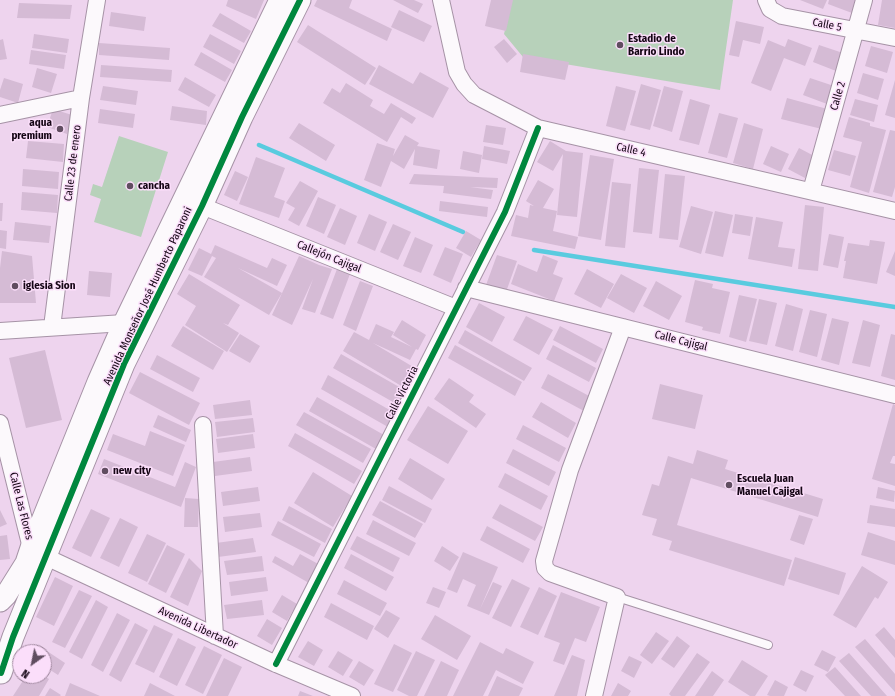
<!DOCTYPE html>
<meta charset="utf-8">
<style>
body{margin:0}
#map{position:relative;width:895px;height:696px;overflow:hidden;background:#eed4ee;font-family:"Fira Sans Condensed",sans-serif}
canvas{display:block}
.north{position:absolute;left:12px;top:644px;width:40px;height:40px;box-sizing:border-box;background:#fbdefa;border:1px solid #9f879e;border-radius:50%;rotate:213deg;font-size:11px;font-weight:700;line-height:16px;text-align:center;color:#140514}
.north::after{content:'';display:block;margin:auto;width:14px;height:18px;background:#604d60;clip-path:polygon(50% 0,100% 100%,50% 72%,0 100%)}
</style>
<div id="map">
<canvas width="895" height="696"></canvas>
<div class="north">N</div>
</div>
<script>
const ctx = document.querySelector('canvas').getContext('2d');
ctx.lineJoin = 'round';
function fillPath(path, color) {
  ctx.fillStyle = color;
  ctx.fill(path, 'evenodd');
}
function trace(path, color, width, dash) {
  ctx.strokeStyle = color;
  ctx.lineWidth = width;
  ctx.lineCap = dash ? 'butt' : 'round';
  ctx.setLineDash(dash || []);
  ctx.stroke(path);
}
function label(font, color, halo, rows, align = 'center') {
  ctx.font = font + ' "Fira Sans Condensed",sans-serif';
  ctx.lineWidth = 3;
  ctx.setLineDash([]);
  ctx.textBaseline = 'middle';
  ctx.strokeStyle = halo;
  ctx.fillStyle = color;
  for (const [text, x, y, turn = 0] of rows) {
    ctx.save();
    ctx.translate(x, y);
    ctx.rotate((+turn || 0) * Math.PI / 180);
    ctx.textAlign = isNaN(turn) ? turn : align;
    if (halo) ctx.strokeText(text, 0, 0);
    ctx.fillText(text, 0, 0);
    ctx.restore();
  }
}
const green = new Path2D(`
 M512,0H733L720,90L523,57L504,34Z
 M119,136L168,152L141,237L94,222L101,199L90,195L93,184L102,187Z`);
const stream = new Path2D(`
 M259,145L463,232
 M534,250L895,307`);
const building = new Path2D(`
 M228,0H264L256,19L226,6Z
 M317,0H352L349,8L392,29L387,41L314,6Z
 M393,0H414L423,4L418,13Z
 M491,0H513L506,31L485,26Z
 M800,0H827L823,9Z
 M829,0H857L852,13L828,4Z
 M882,0H895V28L878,25Z
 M19,3L72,5L70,19L17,18Z
 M399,10L432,26L424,42L391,27Z
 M111,12L146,17L144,31L109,26Z
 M220,13L251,31L244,43L212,26Z
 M736,21L764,27L760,44L743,40L739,57L729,55Z
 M308,25L376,68L365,85L297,42Z
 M34,34L69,39L67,53L32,48Z
 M210,34L241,51L234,64L203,47Z
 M3,39L7,59L0,60V40Z
 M504,39L517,54L507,63L494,47Z
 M788,39L812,48L805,66L784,58L771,91L751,83L768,40L785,47Z
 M99,43L170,48L169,60L99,55Z
 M819,45L843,53L836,71L813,62Z
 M871,46L893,52L887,73L865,66Z
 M31,50L66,55L64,69L29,64Z
 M201,52L232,70L225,82L194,65Z
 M523,54L569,62L565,80L520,72Z
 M101,65L172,70L171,82L100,77Z
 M379,65L413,84L420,72L449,88L433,118L369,84Z
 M37,68L57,74L51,93L32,87Z
 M863,73L884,79L878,100L857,93Z
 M185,77L216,95L209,107L178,90Z
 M4,78L23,84L18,103L0,97V90Z
 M810,78L834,86L827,104L803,95Z
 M895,80V118L885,115Z
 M346,83L373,100L370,106L384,114L391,103L416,118L412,124L401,117L387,142L323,103L332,88L340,93Z
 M641,84L661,90L650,130L630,125Z
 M103,86L138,91L136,105L100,100Z
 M616,86L636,91L625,131L606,126Z
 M664,86L683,91L672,132L653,126Z
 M787,98L831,110L826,130L781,119Z
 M690,99L710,105L699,145L679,140Z
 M855,99L878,105L874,122L850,115Z
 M172,106L207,111L206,125L170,120Z
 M53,109L72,115L67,134L47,127Z
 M100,109L135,114L133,128L98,123Z
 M719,113L738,118L727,158L708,153Z
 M849,117L870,123V126L886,130L869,193L850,187L862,142L843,137Z
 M299,123L335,145L326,161L289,138Z
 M744,123L763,129L753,169L733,163Z
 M486,125L506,128L503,145L483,142Z
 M890,130L895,131V187L892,197L873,192Z
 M405,135L419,143L417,146L440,150L437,169L413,165L415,149L404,169L391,161L381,187L364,180L377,143L395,149L393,156Z
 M28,141L64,144L63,162L26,158Z
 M550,141L566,151L583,153L577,217L557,215L563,154L553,171L537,162Z
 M484,146L510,151L507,164L482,159Z
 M771,146L789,154L781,172L763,164Z
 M799,148L816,157L805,178L788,169Z
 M834,150L856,156L850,176L828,170Z
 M463,151L482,155L479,173L460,169Z
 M590,155L614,159L601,240L578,236Z
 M256,157L285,168L274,197L285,201L279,218L239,204Z
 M639,168L659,170L652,234L633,232Z
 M23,169L59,172L58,189L22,186Z
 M235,171L248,177L237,201L224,195Z
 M414,174L498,178L497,188L470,187L493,190L491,199L443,193L444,186L409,184Z
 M665,174L685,176L678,240L659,238Z
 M538,180L554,189L543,208L557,211L553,231L578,237L575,249L511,236L516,215L528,218L530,205L534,206L526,201Z
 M300,181L318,191L299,226L288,220L295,208L286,203Z
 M612,182L631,184L625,248L605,246Z
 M22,192L58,195L57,213L21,210Z
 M318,197L336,205L324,234L306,226Z
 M440,201L488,207L487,217L439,211Z
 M0,203H3L2,221H0Z
 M805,205L824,207L818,271L798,269Z
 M691,206L713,212L701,254L679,247Z
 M340,208L357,216L345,245L327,237Z
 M715,211L733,215L723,257L705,253Z
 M369,214L387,222L375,251L357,243Z
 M735,214L753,217L750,236L732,233Z
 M756,217L783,222L778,247L795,249L792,267L748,259Z
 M15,222L51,226L49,243L13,240Z
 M393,224L411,232L398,260L380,252Z
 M0,230L7,231L6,249L0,248Z
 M466,231L481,240L471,257L456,248Z
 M829,234L844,237L838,268L823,265Z
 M415,237L433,245L421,273L403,266Z
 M870,240L885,242L877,284L843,278L846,261H844L848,243L869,246Z
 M215,245L267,268L272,258L287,265L277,286L238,268L282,293L269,315L204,277L216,258L212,256L202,276L188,270L199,248L211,254Z
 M445,247L463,254L451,283L433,275Z
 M2,251L32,256L36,303H0V268Z
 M895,251V276L886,272Z
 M497,255L517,261L506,292L486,285Z
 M543,255L558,261L553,274L563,278L554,301L511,284L518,264L537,272Z
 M299,256L319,265L332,269L315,313L302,309L313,279L292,325L272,315Z
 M337,269L350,274L333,319L320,314Z
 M587,269L614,284L601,308L574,294Z
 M89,271L112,273L110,297L87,295Z
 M189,274L240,305L228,325L223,323L239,333L227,352L185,325L196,306L177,294Z
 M621,274L647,288L634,313L607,298Z
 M695,280L713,284L712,288L730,292L720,334L702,330L703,327L685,322Z
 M360,281L373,286L356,331L343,325Z
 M656,281L682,296L669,320L643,306Z
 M739,295L757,299L746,342L729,337Z
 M759,299L777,303L767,345L749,341Z
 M479,303L505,317L492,342L466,327Z
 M786,304L803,309L793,351L775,346Z
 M810,310L827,314L817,357L799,352Z
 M526,316L553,330L539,355L513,340Z
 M832,318L849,322L839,365L821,360Z
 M402,320L426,335L418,350L416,349L410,360L373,343L415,368L403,387L343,351L354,332L369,340L376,324L394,332L391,337L412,347L393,335Z
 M863,320L880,325L870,367L852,363Z
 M183,326L224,351L213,370L171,346Z
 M560,326L603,349L596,363L553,340Z
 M465,330L532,368L524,381L458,343Z
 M240,334L260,346L250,363L229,351Z
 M891,334L895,335V380L881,376Z
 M455,345L522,382L515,396L448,358Z
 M553,345L596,368L589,382L546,359Z
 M45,350L62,420L26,428L9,358Z
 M341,354L408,392L400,406L333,368Z
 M157,355L200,378L193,392L150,369Z
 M140,372L200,403L189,425L129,393Z
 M548,374L591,397L584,411L541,388Z
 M328,375L395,413L388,427L321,389Z
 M449,378L474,395L469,402L486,414L476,428L434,399Z
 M660,384L703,395L695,429L652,419Z
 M317,397L384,435L376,449L309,411Z
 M250,400L252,415L215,419L213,405Z
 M541,402L576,423L568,438L532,417Z
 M893,404L895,405V456H893L890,463L895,464V486L872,479Z
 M428,406L468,431L448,464L407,440Z
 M304,412L371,449L363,463L296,425Z
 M158,415L191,430L186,442L153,427Z
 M253,418L255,432L217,437L215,422Z
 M523,425L566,448L559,462L516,439Z
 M150,431L185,445L173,476L107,450L113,434L145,446Z
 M295,433L362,471L354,484L288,446Z
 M253,434L255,448L218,453L216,439Z
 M513,449L556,472L549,486L506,463Z
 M697,450L728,460L725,469L823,499L818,517L691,478L677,525L792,560L784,586L669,550L672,541L652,535L657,519L642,515L652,484L659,486L668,456L693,464Z
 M250,457L252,471L215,476L213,462Z
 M410,458L445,479L432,500L398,479Z
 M104,459L175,487L185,462L196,467L181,507L98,474Z
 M313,472L352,496L333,527L294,503Z
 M505,473L548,496L541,510L498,487Z
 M389,486L432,509L425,523L382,500Z
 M258,487L260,501L223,506L221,492Z
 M878,487L895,491L894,502L876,498Z
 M185,498L199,499L198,527H184Z
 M380,501L423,524L415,538L372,515Z
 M500,504L543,527L535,541L492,518Z
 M870,505L895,509V527L867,523Z
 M289,506L332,529L325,543L282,520Z
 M91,509L110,518L91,557L72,548Z
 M0,510L7,524L0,527Z
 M260,513L262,527L225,532L223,517Z
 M799,515L813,519L804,545L790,540Z
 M120,518L138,527L119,567L100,558Z
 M373,520L416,543L409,556L366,534Z
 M278,521L321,544L314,557L271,535Z
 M487,526L530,549L523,563L480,540Z
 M868,532L895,541V565L861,555Z
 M147,534L166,543L147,582L128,573Z
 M7,535L10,559L0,560V536Z
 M357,536L400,558L393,572L350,549Z
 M253,538L256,552L218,557L216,543Z
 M167,545L185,554L166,593L148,584Z
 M442,546L459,557L450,571L434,561Z
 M463,552L498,567L480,609L493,582L502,586L489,615L467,606L476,585L463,579L457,593L447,589Z
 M300,554L320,565L309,583L272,562L275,556L293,566Z
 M351,554L394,577L386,591L344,568Z
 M262,556L264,571L227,575L224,561Z
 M795,557L846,573L839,595L788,579Z
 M189,558L202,571L188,606L170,597Z
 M862,566L888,582L878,599L875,597L856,628L833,615Z
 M55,577L73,586L54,626L36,617Z
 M266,577L268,591L231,596L229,582Z
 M512,579L530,588L511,627L492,618Z
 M344,580L387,603L380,616L337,594Z
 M433,587L446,592L439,608L426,603Z
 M539,587L557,596L538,635L520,627Z
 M79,590L92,596L65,648L52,642Z
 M561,592L600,607L586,642L575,638L564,665L553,661L560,643L544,637Z
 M282,595L297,604L287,621L272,612Z
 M96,600L108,607L82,659L69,652Z
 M262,600L264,615L227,619L224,605Z
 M331,603L374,626L367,640L324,617Z
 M386,610L400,618L388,638L374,629Z
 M117,613L130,620L103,672L91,665Z
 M435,615L471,636L457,660L421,639Z
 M267,619L282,628L272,645L257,636Z
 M135,623L148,630L121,682L109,675Z
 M154,625L173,634L154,673L135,664Z
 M884,627L895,640V658L875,635Z
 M656,632L669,641L652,664L640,655Z
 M677,636L690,646L674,668L661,659Z
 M178,638L196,647L177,686L159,677Z
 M865,639L895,674V692L855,647Z
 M308,641L323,650L314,666L298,657Z
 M480,642L503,654L506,648L534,662L523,684L496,670L483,696H453Z
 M394,644L412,653L393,692L374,684Z
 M38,645L65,663L58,675L44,666V652H33Z
 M204,646L222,655L203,694L185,685Z
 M822,650L836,657L828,672L814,665Z
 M338,651L353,660L343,676L328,667Z
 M416,651L435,660L417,696H409L397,690Z
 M697,653L710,662L685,696H671L669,694Z
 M849,653L887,696H871L839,661Z
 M572,655L585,660L577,696H554Z
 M629,656L642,662L634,678L621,671Z
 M224,658L242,667L228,696H206Z
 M742,660L768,676L755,696H750L728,682Z
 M359,661L374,670L364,686L349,677Z
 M441,661L459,670L447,696H424Z
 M835,667L861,696H845L825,675Z
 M801,670L814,676L806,692L793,685Z
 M712,671L724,680L713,696H695Z
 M26,676H44L49,679L39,696H13Z
 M497,676L523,688L519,696H488Z
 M775,680L788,687L784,696H770L767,695Z
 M70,683L100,696H65Z
 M150,683L175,696H144Z
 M618,683L631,691L628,696H611Z
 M50,688L61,695L60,696H45Z
 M300,691L313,696H298Z`);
const service = new Path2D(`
 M617,597L768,645`);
const minor = new Path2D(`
 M441,0L457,72L464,84L474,95L538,128L895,211
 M766,0L770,9L782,16L895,38
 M0,115L81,98
 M811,191L864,0
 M202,206L456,308
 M466,288L895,395
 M52,327L81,98L97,0
 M0,331L124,323
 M0,423L31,548L46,557L276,664L352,696
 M203,425L215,636
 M276,664L505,212L538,128
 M594,696L617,597L550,573L545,568L544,561L570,470L623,327`);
const tertiary = new Path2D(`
 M0,601L6,595L26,563L31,548L98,382L124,323L280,0
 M1,673L13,637L124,364L202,206L242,117L300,0`);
const cycleway = new Path2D(`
 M276,664L505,212L538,128
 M1,673L13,637L124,364L202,206L242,117L300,0`);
const markers = [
 [620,45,4,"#604d60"],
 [60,129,4,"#604d60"],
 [130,186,4,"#604d60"],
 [15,286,4,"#604d60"],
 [105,471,4,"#604d60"],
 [729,485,4,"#604d60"]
];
const streetNames = [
 ["Calle 5",827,25,11],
 ["Calle 2",838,96,-74],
 ["Calle 4",631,150,13],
 ["Calle 23 de enero",73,163,-83],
 ["Callejón Cajigal",329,257,22],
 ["Avenida Monseñor José Humberto Paparoni",148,296,-65],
 ["Calle Cajigal",681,341,14],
 ["Calle Victoria",402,393,-63],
 ["Calle Las Flores",21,506,76],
 ["Avenida Libertador",198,628,25]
];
const poiNames = [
 ["Estadio de",628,39],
 ["Barrio Lindo",628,52],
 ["aqua",52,123,"right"],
 ["premium",52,136,"right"],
 ["cancha",138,186],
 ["iglesia Sion",23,286],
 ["new city",113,471],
 ["Escuela Juan",737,479],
 ["Manuel Cajigal",737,492]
];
fillPath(green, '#b7d1ba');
trace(stream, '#59cbdf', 4.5);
fillPath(building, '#d5bbd5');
trace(service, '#a693a6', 10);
trace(minor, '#a693a6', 18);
trace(tertiary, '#a693a6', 23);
trace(service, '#fcf9fc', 8);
trace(minor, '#fcf9fc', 16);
trace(tertiary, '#fcf9fc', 21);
trace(cycleway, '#00873e', 6);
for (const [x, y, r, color] of markers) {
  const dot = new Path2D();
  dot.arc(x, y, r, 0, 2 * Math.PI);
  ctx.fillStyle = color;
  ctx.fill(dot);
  trace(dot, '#fbdefa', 1.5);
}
label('11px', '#140514', '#fbdefa', streetNames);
label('bold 11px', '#140514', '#fbdefa', poiNames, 'left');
</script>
